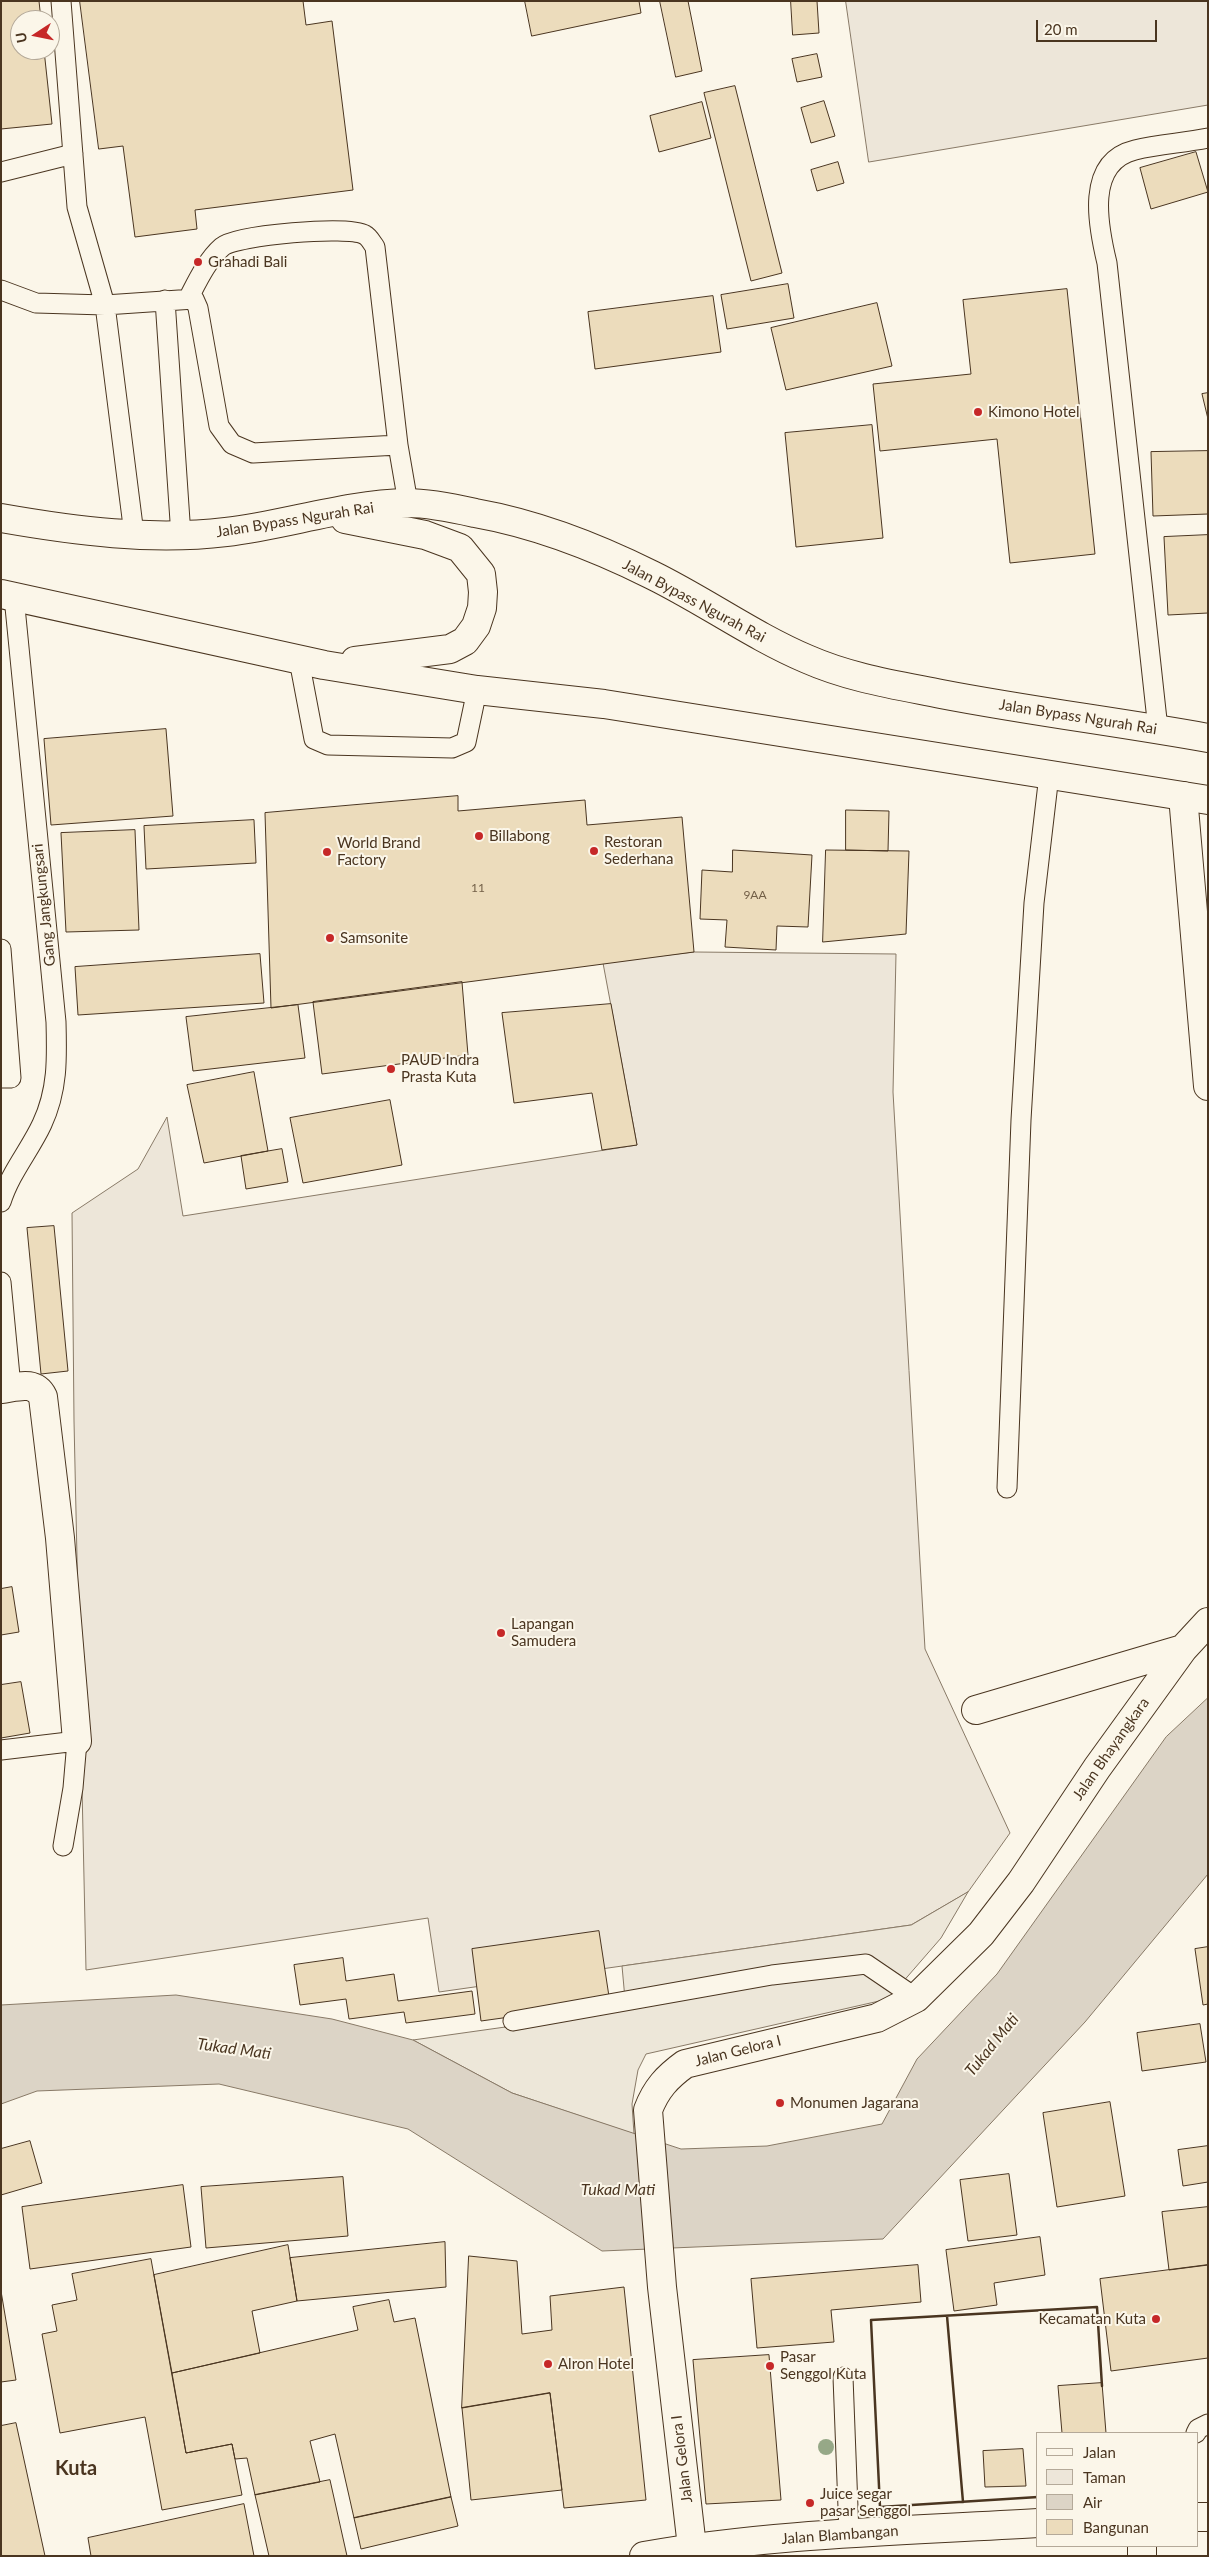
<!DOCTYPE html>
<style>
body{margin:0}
#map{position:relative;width:1209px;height:2557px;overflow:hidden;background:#fbf6e9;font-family:Lato,sans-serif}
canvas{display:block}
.frame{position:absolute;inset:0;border:2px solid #4a3520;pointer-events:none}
.legend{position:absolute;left:1036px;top:2432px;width:162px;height:115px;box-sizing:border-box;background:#fbf6e9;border:1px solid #b4a999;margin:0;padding:6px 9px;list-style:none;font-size:15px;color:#4a3520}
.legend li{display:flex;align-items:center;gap:10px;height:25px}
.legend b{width:25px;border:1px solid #b4a999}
.north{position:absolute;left:10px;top:10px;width:50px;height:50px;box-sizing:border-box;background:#fbf6e9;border:1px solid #b4a999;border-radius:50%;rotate:259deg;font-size:14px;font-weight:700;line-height:20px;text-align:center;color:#4a3520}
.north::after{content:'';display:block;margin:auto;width:18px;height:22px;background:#c62828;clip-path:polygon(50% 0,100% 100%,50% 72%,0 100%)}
.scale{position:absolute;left:1036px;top:20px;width:121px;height:22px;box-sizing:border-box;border:2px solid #4a3520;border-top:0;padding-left:6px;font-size:15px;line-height:18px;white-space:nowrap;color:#4a3520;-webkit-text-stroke:4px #fbf6e9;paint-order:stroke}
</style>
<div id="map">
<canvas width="1209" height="2557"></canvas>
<div class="frame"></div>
<ul class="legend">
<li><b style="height:6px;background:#fbf6e9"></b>Jalan</li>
<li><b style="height:14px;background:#ede6d9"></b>Taman</li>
<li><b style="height:14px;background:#dcd4c6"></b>Air</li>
<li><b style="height:14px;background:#ecdcbc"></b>Bangunan</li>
</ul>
<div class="north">U</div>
<div class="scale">20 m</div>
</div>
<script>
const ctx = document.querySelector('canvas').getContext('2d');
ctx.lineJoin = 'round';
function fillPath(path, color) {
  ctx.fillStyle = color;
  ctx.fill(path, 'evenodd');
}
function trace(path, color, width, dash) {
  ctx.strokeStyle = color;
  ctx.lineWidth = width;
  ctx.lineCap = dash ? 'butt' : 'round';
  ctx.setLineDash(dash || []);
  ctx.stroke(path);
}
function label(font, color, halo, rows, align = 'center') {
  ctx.font = font + ' Lato,sans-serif';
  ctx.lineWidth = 4;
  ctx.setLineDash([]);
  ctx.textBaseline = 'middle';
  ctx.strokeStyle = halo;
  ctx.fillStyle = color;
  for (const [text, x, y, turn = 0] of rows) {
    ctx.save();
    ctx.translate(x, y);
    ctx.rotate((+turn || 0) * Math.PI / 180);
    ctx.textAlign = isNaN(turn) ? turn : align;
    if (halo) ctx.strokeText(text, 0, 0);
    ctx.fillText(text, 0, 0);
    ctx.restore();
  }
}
const green = new Path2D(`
 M846,1H1208V105L869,162Z
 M694,952L896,954L893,1092L925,1649L1010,1833L968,1892L911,1925L439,1992L428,1918L86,1970L74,1421L72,1213L138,1169L167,1117L183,1216L637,1145L603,963Z`);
const parking = new Path2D(`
 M968,1892L941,1938L888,1999L646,2054L638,2070L632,2104L634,2134L512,2093L413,2040L626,2010L622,1966L911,1925Z`);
const water = new Path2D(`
 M1208,1698V1874L1085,2022L883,2239L602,2251L408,2129L219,2084L37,2091L1,2104V2005L176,1995L332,2019L413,2040L512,2093L681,2149L767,2146L882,2124L917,2059L997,1974L1166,1737Z`);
const building = new Path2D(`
 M1,1H39L41,20H20V50H44L52,124L1,129Z
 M80,1H303L306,25L332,21L353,190L195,210L197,229L135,237L123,146L99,149Z
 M525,1H639L641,13L532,36Z
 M660,1H688L702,71L676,77Z
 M791,1H817L819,33L793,35Z
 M817,54L822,77L797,82L792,59Z
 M735,86L782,273L751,281L704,93Z
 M824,101L835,136L811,143L801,108Z
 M702,102L711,138L659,152L650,116Z
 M1196,152L1208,192L1151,209L1140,168Z
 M838,162L844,183L817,191L811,170Z
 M788,284L794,318L727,329L721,295Z
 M1067,289L1095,554L1010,563L997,439L880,451L873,384L971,374L963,300Z
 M713,296L721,352L595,369L588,312Z
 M877,303L892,366L786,390L771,328Z
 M1208,393V419L1202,394Z
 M872,425L883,538L796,547L785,433Z
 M1208,451V514L1153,516L1151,452Z
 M1208,535V613L1168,615L1164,537Z
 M166,729L173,816L51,825L44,739Z
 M458,796V811L585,800L587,825L682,817L694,952L271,1008L265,813Z
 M846,810L889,811L888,851L846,850Z
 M254,820L256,863L146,869L144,826Z
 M135,830L139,930L66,932L61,833Z
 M733,850L812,855L808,927L777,926L776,950L725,947L727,920L700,919L702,870L732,872Z
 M826,850L909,851L906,934L823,942Z
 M260,954L264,1003L78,1015L75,967Z
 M462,982L468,1055L322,1074L313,1002Z
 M611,1004L637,1145L602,1150L592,1093L514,1103L502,1013Z
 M298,1005L305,1058L193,1071L186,1017Z
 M254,1072L268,1151L204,1163L187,1085Z
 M390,1100L402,1165L303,1183L290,1118Z
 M282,1149L288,1182L246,1189L241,1156Z
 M54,1226L68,1371L41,1374L27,1228Z
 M12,1587L19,1632L1,1635V1589Z
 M21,1682L30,1733L1,1738V1685Z
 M599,1931L610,2003L481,2021L472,1949Z
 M1208,1947V2004L1203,2005L1195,1949Z
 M343,1958L346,1981L394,1974L398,2001L472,1991L475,2014L406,2023L404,2012L349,2019L346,1999L300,2005L294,1965Z
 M1200,2024L1206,2062L1142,2071L1137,2033Z
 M1110,2102L1125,2196L1057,2207L1043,2113Z
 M30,2141L42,2183L1,2195V2149Z
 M1208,2146V2182L1183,2186L1178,2150Z
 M1009,2174L1017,2235L968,2241L960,2180Z
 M343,2177L348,2236L206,2248L201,2187Z
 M183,2185L191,2247L30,2269L22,2207Z
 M1208,2207V2265L1169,2270L1162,2212Z
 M1040,2237L1045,2275L994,2283L997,2305L954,2311L946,2250Z
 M445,2242L446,2287L297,2301L290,2258Z
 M288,2245L297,2301L252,2311L260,2353L172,2373L154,2275Z
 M469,2256L517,2261L522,2334L552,2330L550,2296L624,2287L646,2500L564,2508L550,2393L462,2408Z
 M151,2259L186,2453L232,2444L242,2495L162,2510L145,2417L60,2433L42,2334L57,2331L52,2305L77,2300L72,2274Z
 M918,2265L921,2302L831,2310L834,2342L757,2348L751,2279Z
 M1208,2265V2358L1111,2371L1100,2279Z
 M1,2291L16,2380L1,2382Z
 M389,2300L394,2322L415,2318L451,2497L354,2518L335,2434L310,2441L320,2482L255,2495L247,2458L235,2459L232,2444L186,2453L172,2373L358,2330L353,2307Z
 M769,2355L781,2500L706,2504L693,2360Z
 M1102,2383L1106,2433H1062L1058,2386Z
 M550,2393L562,2490L471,2500L462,2408Z
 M16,2423L45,2556H1V2426Z
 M1023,2449L1026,2486L985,2487L983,2451Z
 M330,2480L347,2556H269L255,2495Z
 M451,2497L458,2526L361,2549L354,2518Z
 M244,2504L254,2556H91L88,2538Z`);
const lane = new Path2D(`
 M61,1L77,207L105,305L134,534
 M1,172L73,154
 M1,290L36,303L105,305L194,299L198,308L219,426L232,444L253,453L398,445
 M188,299C197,282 207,260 222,247C236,235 349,225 365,235C369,237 372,243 375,247L398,445L408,503
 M165,300L181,536
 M299,660L314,739L328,745L452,748L466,742L477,690
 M1158,729L1107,263C1098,226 1085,162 1135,150C1159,144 1184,143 1208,138
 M1,949L11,1078H1
 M1,1202C10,1173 30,1150 42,1124C58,1090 57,1058 56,1022L14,597
 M1,1282L11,1387
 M1007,1488L1021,1120L1034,903L1049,775
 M1,1750L77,1741L73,1788L63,1846
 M513,2021L772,1975L866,1964L916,1998
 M843,2377L849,2534
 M1196,2433L1198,2429L1208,2424`);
const street = new Path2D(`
 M1183,796L1208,1086
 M1,1389C17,1387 35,1380 43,1397L60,1538L77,1741
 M976,1710L1183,1649
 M1142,2546V2556
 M692,2547L662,2287L648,2110C656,2089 667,2077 685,2064L877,2018L916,1998L981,1934L1021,1882L1097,1768L1183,1649L1208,1622`);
const secondary = new Path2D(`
 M1198,2517H1208
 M644,2556C773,2533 907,2531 1038,2523`);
const highway = new Path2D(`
 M1,518C75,531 152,541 226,532C286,525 346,504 407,503C429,503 453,508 475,513C537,524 596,547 652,575C705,601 753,636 807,659C850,678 896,685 941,694C1029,711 1119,722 1208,738
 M345,519L425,535L460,548L481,574L483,592L482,608L476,626L465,641L450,649L355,661
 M1,594L324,665L477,690L604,704L1208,800`);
const wall = new Path2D(`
 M947,2316L963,2502
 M1038,2497L880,2507L871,2320L1097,2307L1102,2386`);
const trees = [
 [826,2447]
];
const markers = [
 [198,262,5,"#c62828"],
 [978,412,5,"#c62828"],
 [479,836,5,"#c62828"],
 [594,851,5,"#c62828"],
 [327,852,5,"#c62828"],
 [330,938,5,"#c62828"],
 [391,1069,5,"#c62828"],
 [501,1633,5,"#c62828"],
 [780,2103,5,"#c62828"],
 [1156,2319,5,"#c62828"],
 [548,2364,5,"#c62828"],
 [770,2366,5,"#c62828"],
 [810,2503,5,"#c62828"]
];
const numberNames = [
 ["11",478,888],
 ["9AA",755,895]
];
const poiNames = [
 ["Grahadi Bali",208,262],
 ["Kimono Hotel",988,412],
 ["Billabong",489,836],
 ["Restoran",604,842],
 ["Sederhana",604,859],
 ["World Brand",337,843],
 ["Factory",337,860],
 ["Samsonite",340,938],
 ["PAUD Indra",401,1060],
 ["Prasta Kuta",401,1077],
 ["Lapangan",511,1624],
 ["Samudera",511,1641],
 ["Monumen Jagarana",790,2103],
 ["Kecamatan Kuta",1146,2319,"right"],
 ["Pasar",780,2357],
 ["Senggol Kuta",780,2374],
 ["Alron Hotel",558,2364],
 ["Juice segar",820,2494],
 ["pasar Senggol",820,2511]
];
const streetNames = [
 ["Jalan Bypass Ngurah Rai",295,520,-9],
 ["Jalan Bypass Ngurah Rai",694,601,28],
 ["Jalan Bypass Ngurah Rai",1078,717,9],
 ["Gang Jangkungsari",44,905,-96],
 ["Jalan Bhayangkara",1111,1749,-55],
 ["Jalan Gelora I",738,2051,-14],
 ["Jalan Gelora I",682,2459,-97],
 ["Jalan Blambangan",840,2535,-4]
];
const waterNames = [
 ["Tukad Mati",992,2045,-51],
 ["Tukad Mati",234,2049,8],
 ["Tukad Mati",618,2190]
];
const districtNames = [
 ["Kuta",76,2469]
];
fillPath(green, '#ede6d9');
trace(green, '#887966', 1);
fillPath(parking, '#ede7d9');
trace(parking, '#887966', 1);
fillPath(water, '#dcd4c6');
trace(water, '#887966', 1);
fillPath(building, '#ecdcbc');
trace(building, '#4a3520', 1);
trace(lane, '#4a3520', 21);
trace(street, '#4a3520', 30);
trace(secondary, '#4a3520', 30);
trace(highway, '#4a3520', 30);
trace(lane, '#fbf6e9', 19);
trace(street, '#fbf6e9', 28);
trace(secondary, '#fbf6e9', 28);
trace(highway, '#fbf6e9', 28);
trace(wall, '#4a3520', 2.5);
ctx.fillStyle = '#96a887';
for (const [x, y] of trees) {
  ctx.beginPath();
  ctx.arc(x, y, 8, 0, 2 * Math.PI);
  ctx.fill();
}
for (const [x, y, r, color] of markers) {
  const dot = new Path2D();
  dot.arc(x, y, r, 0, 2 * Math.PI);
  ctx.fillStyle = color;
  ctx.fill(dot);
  trace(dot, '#fbf6e9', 2);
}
label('12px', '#725f47', null, numberNames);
label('15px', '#4a3520', '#fbf6e9', poiNames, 'left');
label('15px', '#4a3520', '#fbf6e9', streetNames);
label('italic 16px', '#4a3520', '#fbf6e9', waterNames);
label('bold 20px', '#4a3520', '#fbf6e9', districtNames);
</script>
